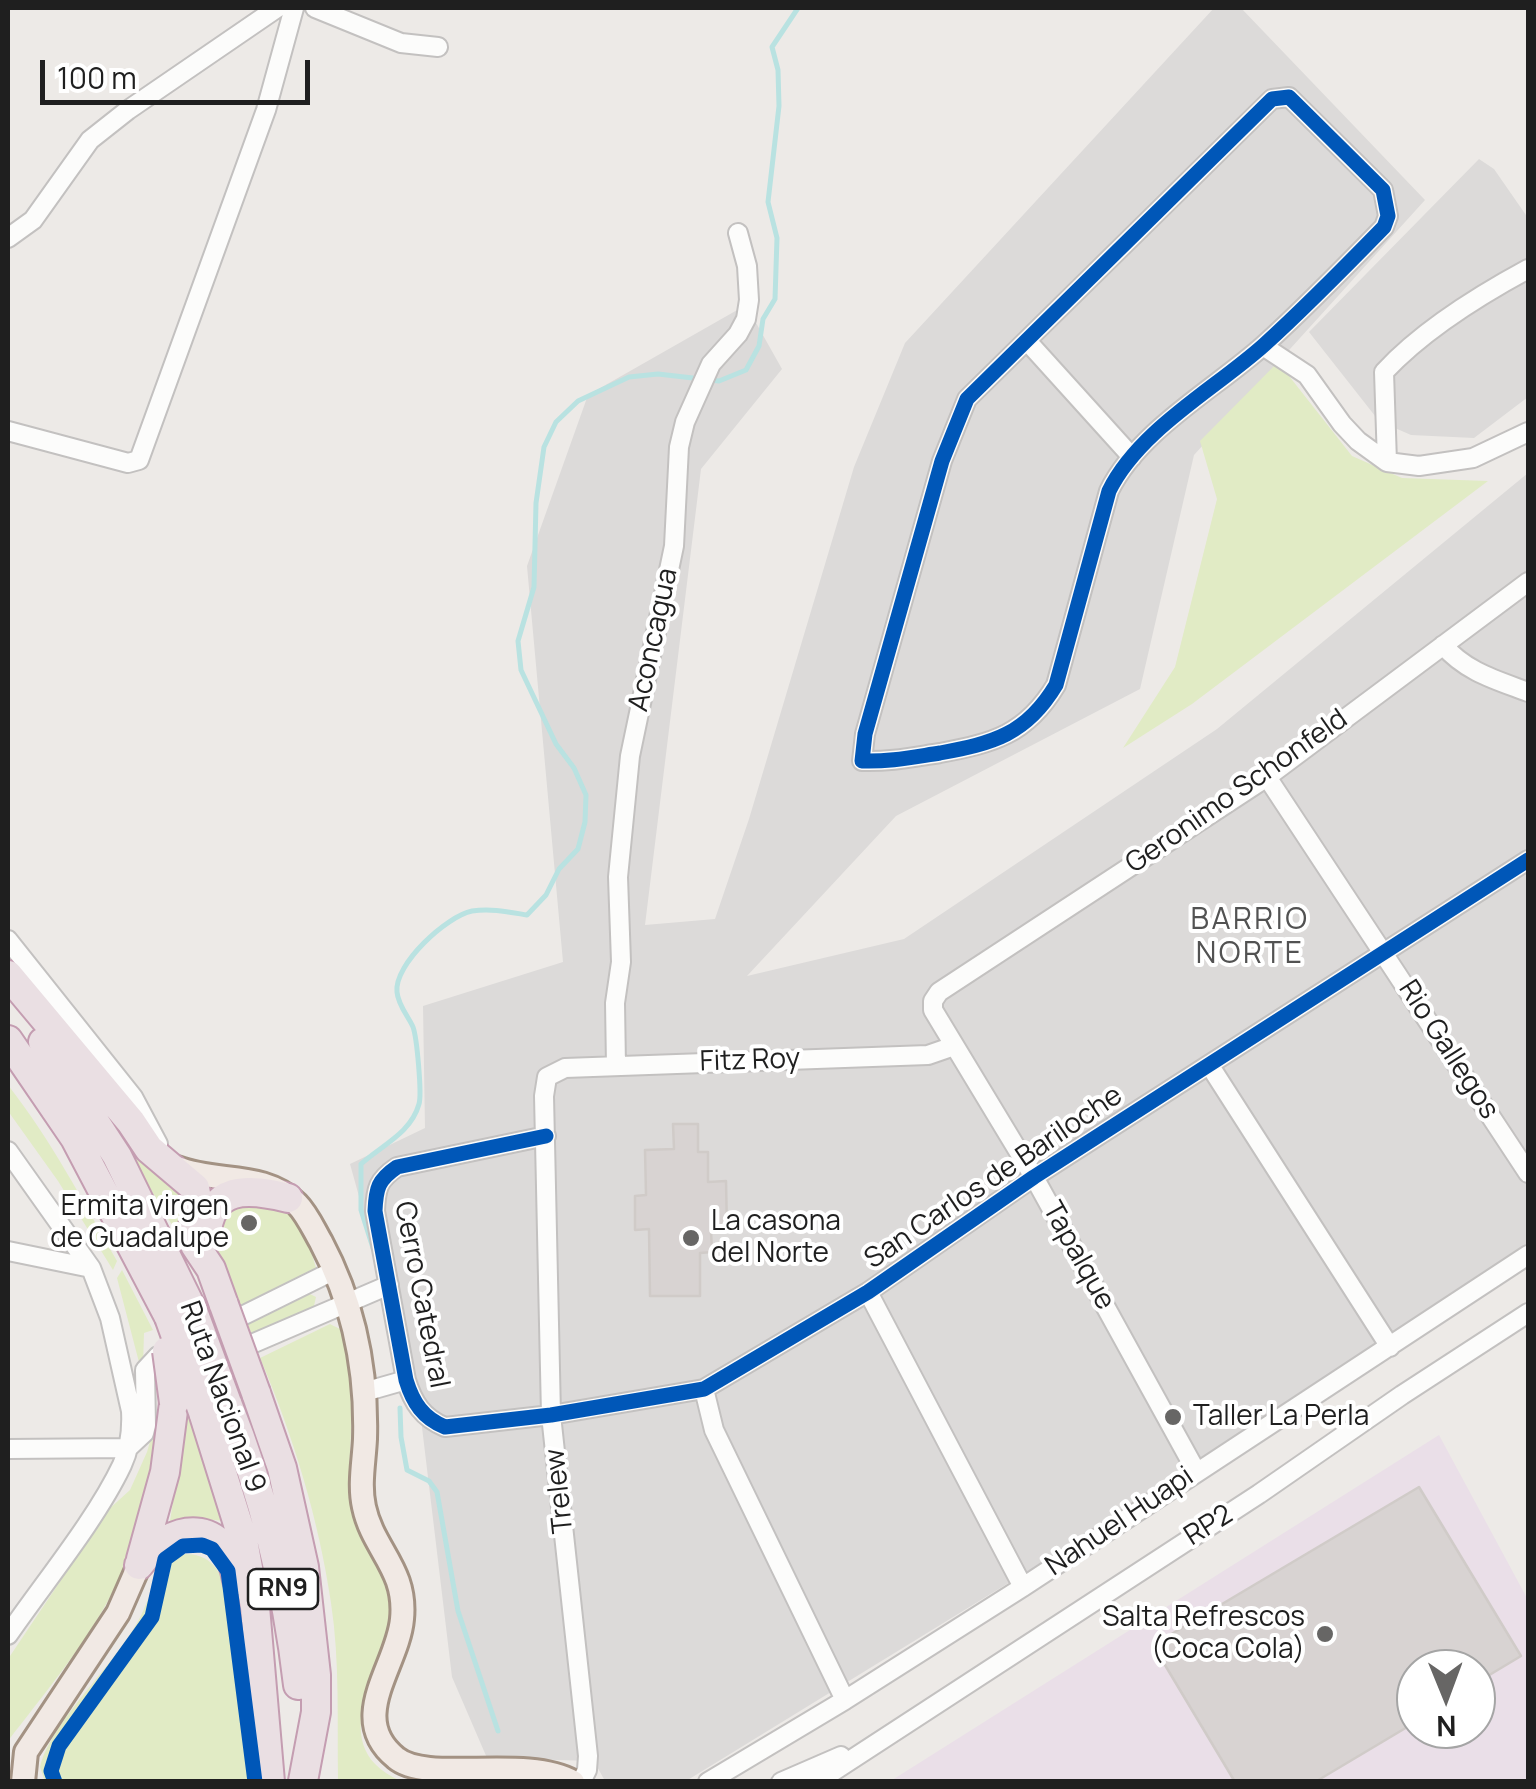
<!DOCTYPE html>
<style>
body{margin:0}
#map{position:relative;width:1536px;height:1789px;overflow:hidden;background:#edeae7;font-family:Manrope,sans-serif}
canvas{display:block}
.frame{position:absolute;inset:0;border:10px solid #1f1f1f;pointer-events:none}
.north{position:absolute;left:1396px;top:1649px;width:100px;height:100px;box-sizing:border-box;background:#fff;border:2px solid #a5a5a5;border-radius:50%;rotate:179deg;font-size:28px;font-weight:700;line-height:40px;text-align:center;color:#1f1f1f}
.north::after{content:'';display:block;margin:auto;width:35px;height:45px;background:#676665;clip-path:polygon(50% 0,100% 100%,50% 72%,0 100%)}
.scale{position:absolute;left:40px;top:60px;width:270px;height:45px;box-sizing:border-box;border:5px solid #1f1f1f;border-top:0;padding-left:12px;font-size:30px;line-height:35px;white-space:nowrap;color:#1f1f1f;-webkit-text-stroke:8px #fff;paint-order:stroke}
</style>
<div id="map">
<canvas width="1536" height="1789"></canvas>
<div class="frame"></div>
<div class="north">N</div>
<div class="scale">100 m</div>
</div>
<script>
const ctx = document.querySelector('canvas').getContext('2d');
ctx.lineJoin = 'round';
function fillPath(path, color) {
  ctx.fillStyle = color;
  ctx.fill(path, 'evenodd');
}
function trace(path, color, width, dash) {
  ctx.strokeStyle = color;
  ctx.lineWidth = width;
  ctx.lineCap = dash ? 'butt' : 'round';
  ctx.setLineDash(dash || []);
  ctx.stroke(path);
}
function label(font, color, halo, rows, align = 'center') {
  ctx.font = font + ' Manrope,sans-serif';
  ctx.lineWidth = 8;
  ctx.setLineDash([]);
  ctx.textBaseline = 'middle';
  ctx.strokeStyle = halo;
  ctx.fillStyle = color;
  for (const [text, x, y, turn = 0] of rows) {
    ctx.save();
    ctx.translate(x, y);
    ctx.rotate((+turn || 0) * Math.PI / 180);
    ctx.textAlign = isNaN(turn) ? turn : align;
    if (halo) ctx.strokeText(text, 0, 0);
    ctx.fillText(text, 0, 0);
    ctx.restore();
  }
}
const residential = new Path2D(`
 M1214,8H1241L1425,200L1194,455L1140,689L896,816L747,976L904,939L1217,729L1528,473V1264L686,1781H605L594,1761L487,1758L452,1677L421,1419L350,1164L425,1128L423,1006L563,962L527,566L588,395L746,305L782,369L701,469L645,925L715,919L749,819L854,467L905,343Z
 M1479,159L1494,169L1528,218V397L1474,438L1411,435L1379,421L1309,332Z`);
const industrial = new Path2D(`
 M1439,1435L1528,1600V1781L889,1782ZM1416,1669H1476V1729H1416Z`);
const grass = new Path2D(`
 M1278,362L1352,456L1402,478L1488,481L1192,704L1123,748L1175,667L1217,499L1200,441Z
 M8,1085C51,1140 83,1201 117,1261L113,1270L58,1181L8,1111Z
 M118,1135L140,1157L184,1192L190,1255Z
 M229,1201L286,1209L308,1241L316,1268L310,1274L240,1308L213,1241Z
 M122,1270L153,1330L144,1333L143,1366H140L117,1278Z
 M308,1293L316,1297L314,1306L252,1335L247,1323Z
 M330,1324C335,1327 340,1328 344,1332C363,1353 345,1461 351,1491C358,1523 392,1567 393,1597C396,1656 314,1743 401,1781H338C337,1723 340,1661 331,1603C319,1520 293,1435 260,1358Z
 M162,1401C156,1467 141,1535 111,1595C84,1647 43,1695 8,1741V1659L108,1510L130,1490L147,1452Z
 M188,1404L224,1521L195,1518L170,1521Z
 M185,1554C207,1554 218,1566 225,1586L249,1781L45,1782L40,1767C52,1718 122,1660 144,1609C153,1588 161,1563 185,1554Z`);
const stream = new Path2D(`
 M373,1248L361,1210V1164C382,1145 411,1133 419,1104C422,1094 417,1038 413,1027C408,1016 398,1005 397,992C394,964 447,916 472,911C491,908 509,912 527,915L546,895L559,869L578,849L585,822L586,795L574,768L556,744L521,670L518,641L534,587L536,503L544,447L556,422L578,401L629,377L658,374L719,381L746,370L759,346L763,319L775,299L777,238L768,202L779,106L778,70L772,47L798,8
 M400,1408L401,1437L407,1470L429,1481L437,1492L458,1611L498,1731`);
const building = new Path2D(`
 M673,1124H698V1152H708V1182L726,1181L727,1230L711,1231L712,1252L700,1253V1296H650L649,1229L635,1230V1196L646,1195L645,1150L674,1149Z
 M1419,1487L1521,1656L1476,1683V1669H1416V1702L1405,1708L1414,1723L1315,1782H1235L1153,1645Z`);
const minor = new Path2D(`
 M315,8L401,43L438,47
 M1289,97L1383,190L1388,216L1384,227C1345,267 1306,307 1264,345C1215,389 1139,430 1109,491L1056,685C1026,735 993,743 940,753C913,757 889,762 862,761L865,734L942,461L967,399L1272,99Z
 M8,238L33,220L90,140L128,110L277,8
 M1028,342L1132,457
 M1263,346L1307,375L1342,424L1358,441L1387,462L1419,466L1473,458L1528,432
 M8,431L128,463L139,460L266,110L294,8
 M1387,462L1384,372C1423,330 1478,296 1528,269
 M1443,645C1466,672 1496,680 1528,692
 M1267,777L1528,1173
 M8,940L133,1097L158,1144
 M616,1066L615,1003L621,962L618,877L630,756L674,546L679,447L685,422L711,364L738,334L746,319L749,300L747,266L738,233
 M1210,1066L1390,1347
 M546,1136L397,1167C378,1180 376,1188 375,1211L406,1380C413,1403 423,1418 445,1427L551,1415L704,1389L868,1292L1034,1177L1528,860
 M8,1151L91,1268L110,1318L131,1411C132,1430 130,1448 122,1465C96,1520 43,1584 8,1635
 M8,1251L91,1268
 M868,1292L1023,1587
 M236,1319L335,1270
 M247,1346L389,1285
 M704,1389L714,1430L845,1700
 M364,1392L406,1380
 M128,1448L144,1433L146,1425L145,1370L158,1356
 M8,1449L128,1448
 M1196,1471L1034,1177L933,1010V1001L939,992L1267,777L1528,582
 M581,1782L587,1770L588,1756L551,1415L544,1096L547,1077L565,1068L928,1055L954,1046
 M708,1782L845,1700L1023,1587L1528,1255
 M781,1782L841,1756
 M817,1782L1259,1494L1402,1395L1528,1313`);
const major = new Path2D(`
 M177,1168C218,1184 263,1171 297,1204C307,1214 314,1230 321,1242C354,1304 367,1369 365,1439C364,1461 359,1485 364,1507C373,1550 407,1569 402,1619C398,1666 346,1718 396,1758C427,1784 525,1755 573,1782
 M23,1782L26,1752L118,1613L139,1565`);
const highway = new Path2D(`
 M8,975L131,1122L149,1149L195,1188L198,1205L191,1234L195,1245L211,1269L224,1305
 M8,1040L75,1138L169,1317
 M43,1042L117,1156L193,1311
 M206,1238C210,1184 248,1188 288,1198
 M256,1393L282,1468L304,1567L316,1675V1712L303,1781
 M227,1403C263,1493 287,1589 298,1685
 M203,1412L243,1540L255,1607L270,1782
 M141,1559L165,1472L174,1403
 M139,1565C172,1521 226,1517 237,1580`);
const highwayBridge = new Path2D(`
 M224,1305L256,1393
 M193,1311L227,1403
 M169,1317L203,1412
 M167,1351L174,1403`);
const cycleway = new Path2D(`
 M1289,97L1383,190L1388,216L1384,227C1345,267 1306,307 1264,345C1215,389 1139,430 1109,491L1056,685C1026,735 993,743 940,753C913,757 889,762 862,761L865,734L942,461L967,399L1272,99Z
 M546,1136L397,1167C378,1180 376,1188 375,1211L406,1380C413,1403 423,1418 445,1427L551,1415L704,1389L868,1292L1034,1177L1528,860
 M55,1782L51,1771L59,1746L152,1617L165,1559L183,1546L202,1545L212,1549L228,1571L255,1782`);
const markers = [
 [249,1223,10,"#676665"],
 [691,1238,10,"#676665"],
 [1173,1417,10,"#676665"],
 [1325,1634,10,"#676665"]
];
const shields = [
 [283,1589,70]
];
const shieldNames = [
 ["RN9",283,1589]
];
const streetNames = [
 ["Aconcagua",654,640,-78],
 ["Geronimo Schonfeld",1237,792,-35],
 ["Rio Gallegos",1448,1050,57],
 ["Fitz Roy",750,1061,-2],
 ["San Carlos de Bariloche",994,1178,-34],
 ["Tapalque",1078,1256,61],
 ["Cerro Catedral",421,1295,79],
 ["Ruta Nacional 9",222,1397,70],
 ["Trelew",560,1491,-96],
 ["Nahuel Huapi",1120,1522,-34],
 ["RP2",1209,1526,-32]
];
const poiNames = [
 ["Ermita virgen",229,1207],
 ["de Guadalupe",229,1239],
 ["La casona",711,1222,"left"],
 ["del Norte",711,1254,"left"],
 ["Taller La Perla",1193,1417,"left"],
 ["Salta Refrescos",1305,1618],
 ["(Coca Cola)",1305,1650]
];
const neighbourhoodNames = [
 ["BARRIO",1250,921],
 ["NORTE",1250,955]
];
fillPath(residential, '#dcdad9');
fillPath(industrial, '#eadfe8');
fillPath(grass, '#e1ebc5');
trace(stream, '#b9e2e1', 5);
fillPath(building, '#d8d3d2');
trace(building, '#d0cbc8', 2.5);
trace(minor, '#c3c1c0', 22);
trace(major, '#a39283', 28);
trace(highway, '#c49db1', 32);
trace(minor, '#fcfcfb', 18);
trace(major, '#f1e9e4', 22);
trace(highway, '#eadfe3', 28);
trace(highwayBridge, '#c49db1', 32, []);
trace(highwayBridge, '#eadfe3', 28);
trace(cycleway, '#0057b8', 15);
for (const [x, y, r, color] of markers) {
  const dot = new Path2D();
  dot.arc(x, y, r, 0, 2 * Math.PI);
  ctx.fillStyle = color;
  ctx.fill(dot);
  trace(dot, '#fff', 4);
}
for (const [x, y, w] of shields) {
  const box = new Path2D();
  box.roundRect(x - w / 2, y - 20, w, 40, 8);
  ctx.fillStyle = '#fff';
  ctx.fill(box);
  trace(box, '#1f1f1f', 2.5);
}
label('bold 25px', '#1f1f1f', null, shieldNames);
label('28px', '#1f1f1f', '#fff', streetNames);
label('28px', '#1f1f1f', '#fff', poiNames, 'right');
ctx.letterSpacing = '2.5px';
label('30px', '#525252', '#fff', neighbourhoodNames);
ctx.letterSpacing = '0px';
</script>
